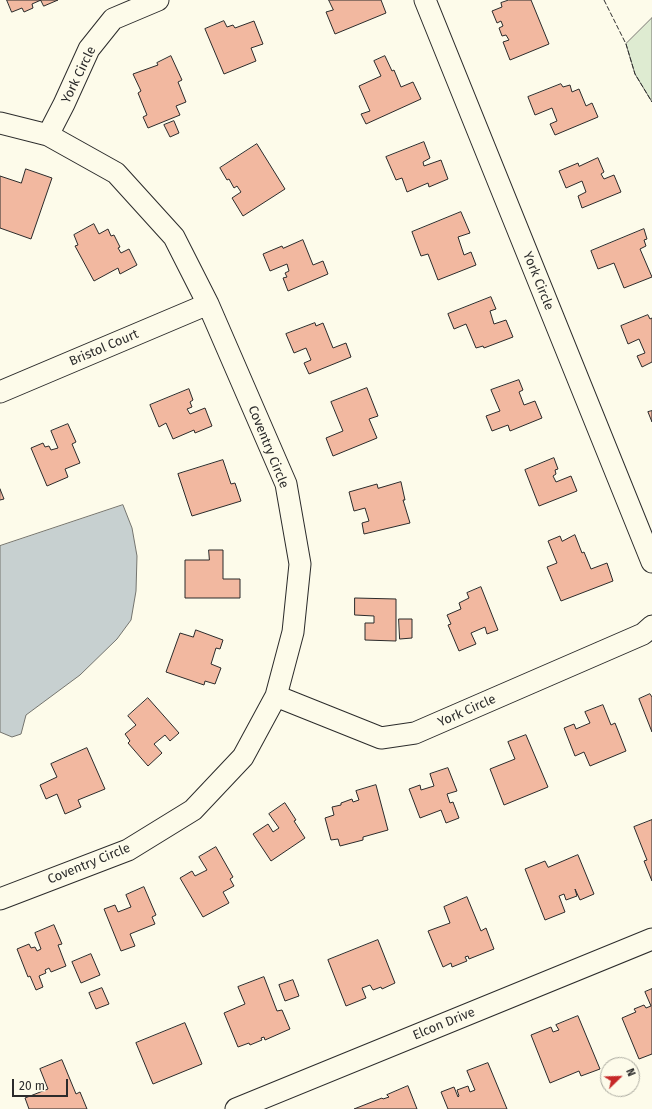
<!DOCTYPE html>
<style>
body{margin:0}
#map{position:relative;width:652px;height:1109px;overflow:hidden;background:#fdfbea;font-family:"Fira Sans",sans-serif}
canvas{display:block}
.north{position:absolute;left:600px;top:1057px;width:40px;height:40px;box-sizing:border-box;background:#fdfbea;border:1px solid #a9a89e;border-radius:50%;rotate:67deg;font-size:11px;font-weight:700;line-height:16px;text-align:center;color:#2b2b2b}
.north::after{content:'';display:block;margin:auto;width:14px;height:18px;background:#c62828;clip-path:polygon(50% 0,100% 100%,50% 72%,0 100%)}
.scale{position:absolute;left:12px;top:1079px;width:56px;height:18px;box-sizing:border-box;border:2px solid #2b2b2b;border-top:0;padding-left:5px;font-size:12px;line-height:14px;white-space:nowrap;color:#2b2b2b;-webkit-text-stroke:3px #fdfbea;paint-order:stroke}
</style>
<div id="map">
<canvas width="652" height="1109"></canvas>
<div class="north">N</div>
<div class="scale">20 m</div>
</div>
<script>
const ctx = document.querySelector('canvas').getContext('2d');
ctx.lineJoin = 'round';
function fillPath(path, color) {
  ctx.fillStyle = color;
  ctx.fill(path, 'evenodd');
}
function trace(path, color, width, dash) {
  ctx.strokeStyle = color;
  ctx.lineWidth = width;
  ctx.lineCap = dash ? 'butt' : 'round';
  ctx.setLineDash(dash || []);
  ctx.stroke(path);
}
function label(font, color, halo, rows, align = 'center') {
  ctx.font = font + ' "Fira Sans",sans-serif';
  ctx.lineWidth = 3;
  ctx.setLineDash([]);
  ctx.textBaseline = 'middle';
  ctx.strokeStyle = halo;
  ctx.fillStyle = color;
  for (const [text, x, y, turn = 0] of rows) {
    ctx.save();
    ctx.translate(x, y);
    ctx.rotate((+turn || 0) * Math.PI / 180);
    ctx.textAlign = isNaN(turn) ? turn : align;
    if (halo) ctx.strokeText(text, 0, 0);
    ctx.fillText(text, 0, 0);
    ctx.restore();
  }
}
const green = new Path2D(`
 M652,18V102L635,74L626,44Z`);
const water = new Path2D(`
 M123,505L132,528L137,556L136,591L131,620L117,639L80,675L26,715L21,734L12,737L0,732V546Z`);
const building = new Path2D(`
 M7,0H41L32,4L33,8L24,12L22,8L12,12Z
 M41,0H58L44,6Z
 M329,0H381L386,13L335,34L326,12L333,10Z
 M509,0H531L549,44L510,60L503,42L509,40L506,35L502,36L499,28L503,26L501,21L497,23L492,11L502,7L501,3Z
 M224,21L227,27L233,25L235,28L254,21L263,44L251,48L256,61L224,74L205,29Z
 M171,56L182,80L178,82L186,102L176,106L180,115L148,128L143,117L147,115L138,93L141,91L133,74L158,65L157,63Z
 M385,56L392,71L394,70L401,87L413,82L421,99L366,124L361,114L370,111L359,86L381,76L374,61Z
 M561,84L563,87L570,85L572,92L579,89L586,106L592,103L598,117L555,135L550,124L557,121L552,108L535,115L528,97Z
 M174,121L179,133L170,137L164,125Z
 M424,142L430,158L423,162L424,166L441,160L448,179L429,187L428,183L407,192L402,178L396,180L386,157Z
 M257,144L285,189L243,216L232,198L241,192L237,186L234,188L229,179L227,180L220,168Z
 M598,158L604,172L601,174L604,179L614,175L621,192L582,208L578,196L586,192L582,181L566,188L559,171L578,163L579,166Z
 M26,169L52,178L31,239L0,228V176L21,183Z
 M461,212L470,233L458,237L464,255L471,252L476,265L438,280L428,254L421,256L412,232Z
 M94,224L99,234L108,229L111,236L114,235L120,247L118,248L121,253L129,249L137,265L120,274L118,268L94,281L75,246L78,245L74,235Z
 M644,229L647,239L644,240L646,246L640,249L652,277L624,288L614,263L598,269L591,251Z
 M303,240L313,265L323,261L328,274L288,291L283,278L287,277L285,273L289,271L287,264L270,271L263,254L282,246L283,248Z
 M491,297L496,309L490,311L494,324L506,320L513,337L484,348L483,346L476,348L466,324L454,329L448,314Z
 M648,315L650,319L652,318V362L642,367L637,356L645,353L639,339L628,344L621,326Z
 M315,323L316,326L323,323L333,348L346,343L351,357L309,374L304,363L311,360L306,348L294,353L286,334Z
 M519,380L523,390L519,392L524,405L535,401L542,418L510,431L508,425L492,431L486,416L500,411L491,390Z
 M367,388L378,416L369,419L377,438L333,456L326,438L343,431L331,402Z
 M189,389L193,400L190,402L192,407L187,409L190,414L205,408L212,426L195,433L194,430L173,439L166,423L159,427L150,405Z
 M652,411V422L648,412Z
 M68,424L76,442L72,444L80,463L65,469L68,477L47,486L31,448L43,443L45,447L49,446L51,450L58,448L51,431Z
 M554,458L558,469L555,470L556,474L553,476L556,482L571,476L577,491L539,506L525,470Z
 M223,460L231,484L235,483L241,501L192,516L178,474Z
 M401,482L405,500H403L410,523L364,534L362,523L369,521L365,508L354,511L349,492L377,484L378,488Z
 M0,489L4,499L0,500Z
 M575,535L582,553L584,552L591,569L607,563L613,581L561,601L547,567L557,563L548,541L560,536L562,541Z
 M209,550H223V579H240V598H185V560H209Z
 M481,587L498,630L487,634L485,627L471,633L476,644L459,651L448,625L451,624L447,615L461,609L459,603L469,598L467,593Z
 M355,598L396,599V641L365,640V623H374V616L355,615Z
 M399,619H412V638L400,639Z
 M196,630L223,640L220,649L216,648L211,664L221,668L215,684L205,681L204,685L166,672L180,633L193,637Z
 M650,694L652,697V732L639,699Z
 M148,698L179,733L170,741L165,735L154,744L162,753L148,766L128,743L130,741L125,734L136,725L128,716Z
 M603,705L611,725L615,723L626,751L590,766L584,752L575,756L564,728L574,724L576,729L590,723L585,712Z
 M526,735L548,787L504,805L490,769L515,759L508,742Z
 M87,748L105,789L78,800L81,807L65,814L57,794L46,799L40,785L57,777L51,764Z
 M448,768L457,791L447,794L450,803L453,802L459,818L446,823L441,810L420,818L409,789L420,785L421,790L434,786L430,774Z
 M376,785L388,830L363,837V840L340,846L338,839L331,840L325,818L334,815L332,807L341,805V803L352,799L353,802L359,800L356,791Z
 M285,803L296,820L294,821L305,838L271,861L253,834L268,824L273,832L279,828L269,814Z
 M652,820V881L644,861L647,860L634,827Z
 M216,847L233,877L230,879L234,886L223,892L229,903L203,917L180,878L192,871L195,876L207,870L199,857Z
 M578,855L594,894L580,900L575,889L577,896L566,900L564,894L559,896L565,912L545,920L525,869L545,861L548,867Z
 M144,887L156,915L152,917L155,924L130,934L135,946L121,951L104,909L115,905L118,912L131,907L126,895Z
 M467,897L481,931L486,928L494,949L469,959L468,956L465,957L467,961L452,967L451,963L443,967L428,931L450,923L444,907Z
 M54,925L62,944L58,945L66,966L51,972L49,968L45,970L46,973L39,976L43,987L36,990L30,976L28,977L17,949L29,944L31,948L35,947L37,951L41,949L35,933Z
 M378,940L395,983L382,989L381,987L373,990L370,985L362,988L366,998L346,1006L328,960Z
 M91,954L100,975L81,983L72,962Z
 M264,977L277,1011L282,1010L290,1029L265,1040L264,1037L261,1038L262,1040L250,1045L249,1043L238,1047L224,1013L245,1004L238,987Z
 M293,980L299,996L285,1001L279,985Z
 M102,988L109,1004L96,1009L89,993Z
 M652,989V1054L639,1059L622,1018L636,1012L634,1009L644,1005L646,1008L651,1006L645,992Z
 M578,1016L600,1069L581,1076L579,1071L550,1083L531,1035L551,1027L553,1032L559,1030L556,1025Z
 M185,1023L202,1064L153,1084L136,1043Z
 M62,1060L76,1094L80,1092L87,1109H29L25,1098L48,1089L40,1069Z
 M488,1063L507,1109H448L441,1092L454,1087L458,1097L459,1096L457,1090L468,1086L470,1092L475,1090L467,1071Z
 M408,1086L417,1109H354L382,1098L383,1099L389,1097L387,1095Z`);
const minor = new Path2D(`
 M425,0L652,562
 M0,123L48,135L116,173L174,237L208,304L286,484L300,564L293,632L276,696L243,757L193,810L128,850L0,899
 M48,135L64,104L89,49L113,19L158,0
 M0,392L208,304
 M276,696L381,738L415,733L643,634L652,626
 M236,1109L652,939`);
const fence = new Path2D(`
 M604,0L626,44L635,74L652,102`);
const streetNames = [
 ["York Circle",79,75,-64],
 ["York Circle",538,281,68],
 ["Bristol Court",104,348,-23],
 ["Coventry Circle",268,447,68],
 ["York Circle",467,711,-24],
 ["Coventry Circle",89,864,-22],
 ["Elcon Drive",444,1024,-22]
];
fillPath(green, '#deebd1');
trace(green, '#74746e', 1);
fillPath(water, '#c7d0d0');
trace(water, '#74746e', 1);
fillPath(building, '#f2b8a0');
trace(building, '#2b2b2b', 1);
trace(minor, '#2b2b2b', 23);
trace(minor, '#fdfbea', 21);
trace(fence, '#2b2b2b', 1, [5, 2]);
label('13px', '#2b2b2b', '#fdfbea', streetNames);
</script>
